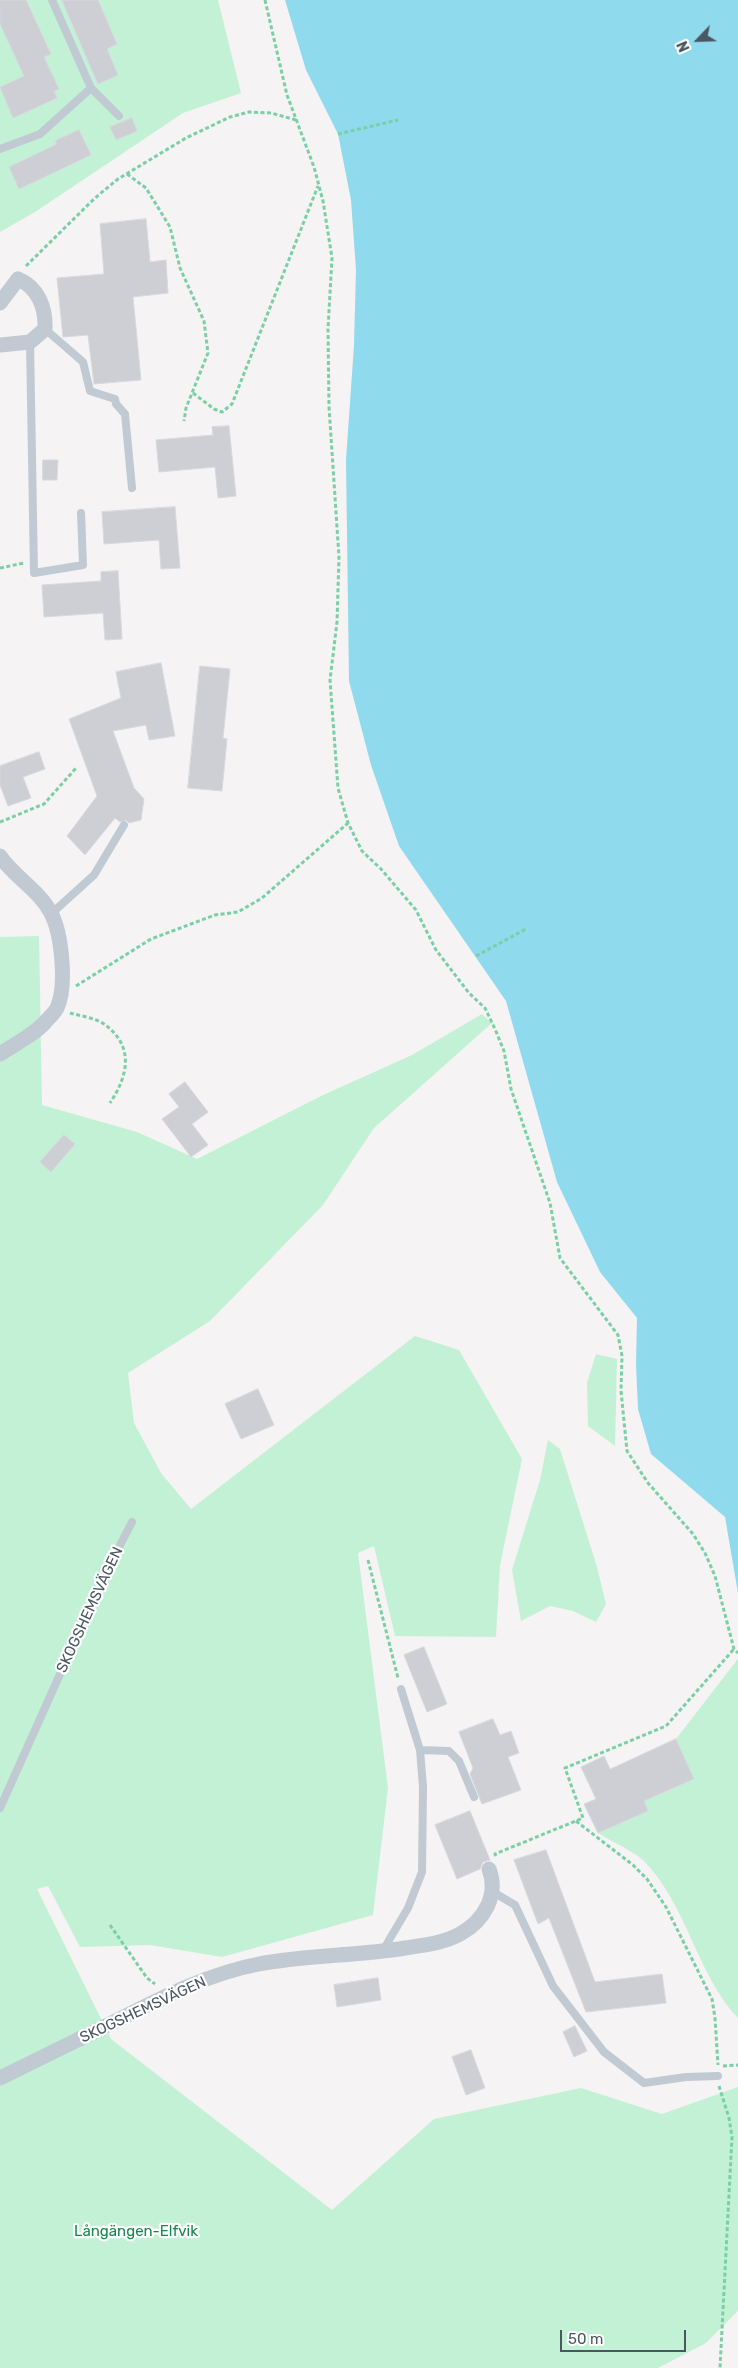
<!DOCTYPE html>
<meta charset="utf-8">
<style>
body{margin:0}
#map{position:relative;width:738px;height:2368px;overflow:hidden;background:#f5f3f3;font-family:Rubik,sans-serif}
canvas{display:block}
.north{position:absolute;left:673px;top:15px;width:50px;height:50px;-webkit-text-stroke:4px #fff;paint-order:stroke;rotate:246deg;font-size:14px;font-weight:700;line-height:20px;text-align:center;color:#4a5661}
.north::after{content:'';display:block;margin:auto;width:18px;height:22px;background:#4a5661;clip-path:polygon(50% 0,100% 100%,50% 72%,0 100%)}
.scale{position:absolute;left:560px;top:2330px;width:126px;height:22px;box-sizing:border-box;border:2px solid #4a5661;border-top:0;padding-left:6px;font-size:15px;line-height:18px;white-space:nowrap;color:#4a5661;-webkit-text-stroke:4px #fff;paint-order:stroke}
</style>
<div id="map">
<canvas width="738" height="2368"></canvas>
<div class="north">N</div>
<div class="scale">50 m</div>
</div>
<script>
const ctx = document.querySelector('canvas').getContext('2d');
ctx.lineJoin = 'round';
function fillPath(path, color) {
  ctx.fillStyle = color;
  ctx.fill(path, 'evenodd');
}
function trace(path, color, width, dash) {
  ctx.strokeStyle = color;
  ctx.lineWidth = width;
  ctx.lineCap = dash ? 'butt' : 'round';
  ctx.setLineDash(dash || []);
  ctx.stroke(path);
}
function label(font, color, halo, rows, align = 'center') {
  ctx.font = font + ' Rubik,sans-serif';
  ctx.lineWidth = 4.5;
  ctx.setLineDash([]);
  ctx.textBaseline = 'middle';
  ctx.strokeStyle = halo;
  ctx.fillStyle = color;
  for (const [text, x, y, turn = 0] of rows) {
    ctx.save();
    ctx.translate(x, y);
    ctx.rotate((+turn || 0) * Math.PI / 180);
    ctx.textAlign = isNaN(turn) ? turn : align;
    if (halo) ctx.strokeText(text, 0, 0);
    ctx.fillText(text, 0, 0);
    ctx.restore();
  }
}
const green = new Path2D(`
 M0,0H218L241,93L183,113L35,212L0,232Z
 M39,936L42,1105L137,1132L197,1159L321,1096L412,1055L482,1014L492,1023L374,1128L323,1205L210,1321L128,1373L134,1423L161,1473L191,1509L415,1336L459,1350L522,1459L500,1565L496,1637L395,1636L374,1546L358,1553L388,1788L373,1915L222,1957L150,1945L80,1947L48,1886L37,1889L111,2039L332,2210L434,2119L581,2088L662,2114L738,2087V2311L706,2343L658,2368H0V937Z
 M596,1354L617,1359L615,1446L588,1426L587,1383Z
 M548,1440L560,1449L597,1567L606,1604L596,1622L573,1611L550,1606L521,1621L512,1570L540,1480Z
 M737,1660H738V2018C697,1975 687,1905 644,1861C632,1850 612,1842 598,1833L648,1811L644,1801L694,1779L676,1739Z`);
const water = new Path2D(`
 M285,0H738V1593L725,1517L651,1454L638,1409L636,1364L637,1318L600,1272L557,1182L506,1001L399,846L371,765L349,681L346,460L354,345L356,270L351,200L338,134L306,70Z`);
const building = new Path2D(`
 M0,0H26L51,54L44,57L59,89L54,91L57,98L13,118L0,87L24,76L0,24Z
 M62,0H98L117,44L107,49L118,75L98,84Z
 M132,118L137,131L116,140L110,127Z
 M79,130L91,155L19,189L9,167L57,144L55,141Z
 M146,219L150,262L166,260L168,293L133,297L141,380L94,384L88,335L63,337L57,278L104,274L100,224Z
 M229,426L236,496L218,498L215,467L159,472L156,440L213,435L212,427Z
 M43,460H58L57,480H43Z
 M175,507L180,568L161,569L159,540L104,544L102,512Z
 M118,571L122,639L105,640L103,613L44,617L42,585L101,581V572Z
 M161,663L175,736L149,740L146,725L113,731L134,788L144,799L141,820L129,823L126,820L120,822L115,818L85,855L67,836L97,796L69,719L121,698L116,672Z
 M200,666L230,669L223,738L227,739L222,791L188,788Z
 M39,752L45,769L23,777L31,798L8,806L0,785V766Z
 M185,1082L208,1112L192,1124L208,1145L191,1157L162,1119L179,1107L169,1094Z
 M64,1135L75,1144L51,1172L40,1162Z
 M258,1389L274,1425L241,1439L225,1404Z
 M424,1647L447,1704L427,1712L404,1655Z
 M493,1719L500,1735L511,1731L519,1753L508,1757L521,1790L482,1804L470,1774L473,1768L459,1732Z
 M676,1739L694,1779L644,1801L648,1811L598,1833L584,1804L596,1799L581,1767L604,1756L610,1769Z
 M470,1811L490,1860L483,1862L480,1869L457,1879L435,1825Z
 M546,1850L595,1982L662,1974L666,2003L586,2012L549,1918L538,1924L514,1860Z
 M378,1978L381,2000L337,2007L334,1985Z
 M575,2026L587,2051L574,2057L563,2032Z
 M471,2050L485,2088L466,2095L452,2057Z`);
const path = new Path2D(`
 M265,0L287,95L314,167L323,201L332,258L328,329L329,407L339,557L337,622L330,680L338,788L348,823L362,851L381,869L416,910L436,950L469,993L485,1008L495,1029L504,1051L511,1089L550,1203L560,1258L618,1335L622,1356L621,1391L627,1451L648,1483L693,1534L705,1553L715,1576L734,1649L738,1653
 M338,134L398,120
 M127,174L146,188L170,227L180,268L204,321L208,353L186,408L184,421
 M26,266L95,198L118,179L186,138L230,117L249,112L271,113L296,120
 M193,393L214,409L222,412L232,404L318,186
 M0,568L24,563
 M0,822L44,804L77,767
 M476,956L526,929
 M76,986L151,939L215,915L238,912L262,898L348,823
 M70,1013C81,1016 95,1018 104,1024C135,1046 128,1076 110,1103
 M368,1560L398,1678
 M576,1821L633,1865L647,1879L666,1907L712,1999L715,2018L718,2065
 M496,1856L495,1854L583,1818L565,1768L666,1726L734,1649
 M110,1925L147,1978L155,1984
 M723,2066L738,2065
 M719,2086L729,2118L732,2137L720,2368`);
const lane = new Path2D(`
 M91,88L119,116
 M0,149L40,134L91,88L52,0
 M45,329L83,362L90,391L115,399L116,404L125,414L132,488
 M30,342L34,573L83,565L81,513
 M51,914L94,875L124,825
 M420,1750L449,1751L459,1761L474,1797
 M0,1808L104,1576L132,1522
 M493,1892L515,1905L553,1986L604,2052L644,2083L686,2077L718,2076
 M382,1952L408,1908L422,1872L423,1787L420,1750L401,1689`);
const street = new Path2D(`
 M0,303L18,279C38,287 46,308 45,329L30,342L0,345
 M0,856C14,877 39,890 51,913C62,934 67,987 57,1008C55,1012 50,1017 47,1020C36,1034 15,1044 0,1054
 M0,2078C41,2058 81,2038 122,2018C165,1996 211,1973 259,1964C307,1955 357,1956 405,1948C424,1945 444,1943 460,1934C484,1921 499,1895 489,1869`);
const streetNames = [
 ["SKOGSHEMSVÄGEN",90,1610,-65],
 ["SKOGSHEMSVÄGEN",143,2010,-25]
];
const parkNames = [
 ["Långängen-Elfvik",136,2232]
];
fillPath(green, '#c3f1d5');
fillPath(water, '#90daee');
fillPath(building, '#cdcfd5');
trace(building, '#d7d9de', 1);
trace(path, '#7ad0a6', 3, [4, 2.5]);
trace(lane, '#c1cad2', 8);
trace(street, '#c1cad2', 15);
label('15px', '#4a5661', '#fff', streetNames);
label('15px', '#17864f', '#fff', parkNames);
</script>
